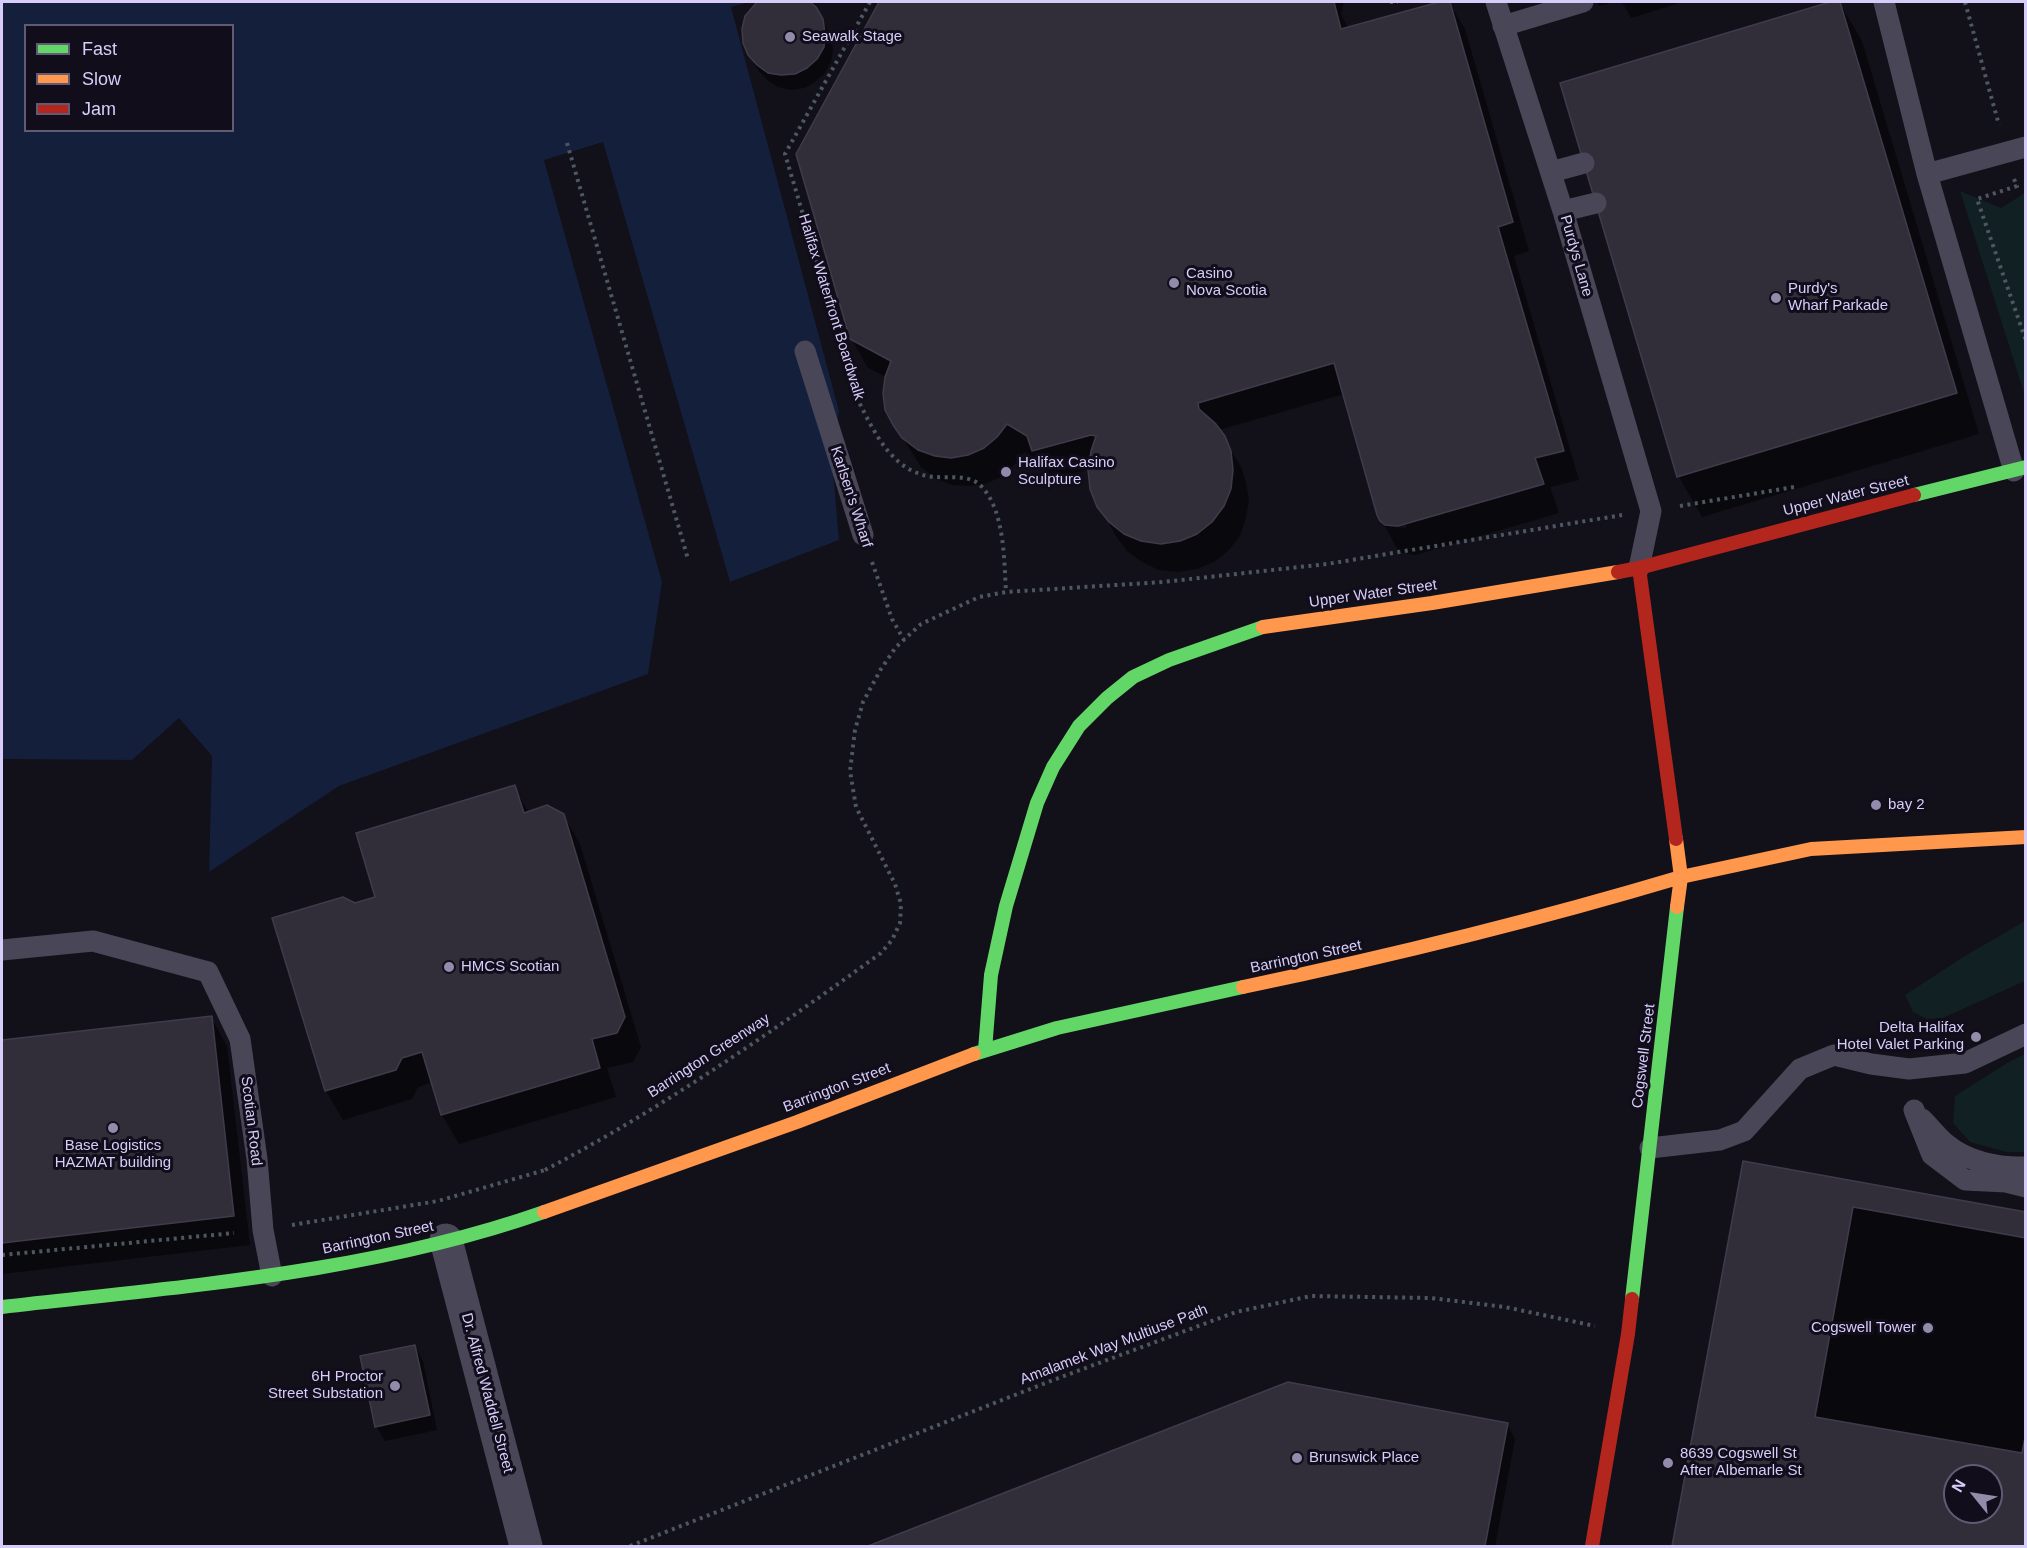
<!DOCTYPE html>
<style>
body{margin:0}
#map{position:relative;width:2027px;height:1548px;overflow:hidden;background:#121018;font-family:Helvetica,sans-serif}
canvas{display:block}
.frame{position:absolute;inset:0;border:3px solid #d7cdf9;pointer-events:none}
.legend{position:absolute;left:24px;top:24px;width:210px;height:108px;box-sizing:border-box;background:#110d1b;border:2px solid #605a74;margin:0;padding:8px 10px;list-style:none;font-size:18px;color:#d7cdf9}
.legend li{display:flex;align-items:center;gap:12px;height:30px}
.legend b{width:30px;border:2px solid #605a74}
.north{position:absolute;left:1943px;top:1464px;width:60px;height:60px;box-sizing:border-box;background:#110d1b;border:2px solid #605a74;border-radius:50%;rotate:300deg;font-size:16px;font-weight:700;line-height:24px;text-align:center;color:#d7cdf9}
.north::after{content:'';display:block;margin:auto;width:21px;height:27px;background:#928baa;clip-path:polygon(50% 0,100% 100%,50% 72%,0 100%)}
</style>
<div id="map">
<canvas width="2027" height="1548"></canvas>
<div class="frame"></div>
<ul class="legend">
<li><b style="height:8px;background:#63d668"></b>Fast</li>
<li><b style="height:8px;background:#ff974d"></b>Slow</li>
<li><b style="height:8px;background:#b3261e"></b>Jam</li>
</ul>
<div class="north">N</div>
</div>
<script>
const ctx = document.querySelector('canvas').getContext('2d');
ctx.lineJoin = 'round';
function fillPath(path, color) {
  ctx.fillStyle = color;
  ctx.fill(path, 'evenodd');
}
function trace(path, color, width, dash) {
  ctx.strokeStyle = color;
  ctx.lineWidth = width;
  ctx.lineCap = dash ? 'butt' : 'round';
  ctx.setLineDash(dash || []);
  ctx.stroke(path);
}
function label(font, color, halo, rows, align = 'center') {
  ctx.font = font + ' Helvetica,sans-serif';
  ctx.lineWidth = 6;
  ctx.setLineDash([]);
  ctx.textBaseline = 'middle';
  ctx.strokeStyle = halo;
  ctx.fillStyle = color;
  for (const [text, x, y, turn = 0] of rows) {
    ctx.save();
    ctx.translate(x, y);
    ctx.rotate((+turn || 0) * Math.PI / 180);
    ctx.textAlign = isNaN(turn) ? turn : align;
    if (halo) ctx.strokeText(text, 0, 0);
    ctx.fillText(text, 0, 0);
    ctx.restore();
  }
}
const green = new Path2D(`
 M1960,191L2001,208L2025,193V396Z
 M2025,921V981L1943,1018L1927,1019L1913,1012L1905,995L1963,957Z
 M2025,1054V1152H2006L1970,1142L1953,1123L1955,1096L2007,1063Z`);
const water = new Path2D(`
 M2,2H749L731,7L839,411L831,448L839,540L730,582L603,142L544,160L662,582L648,674L339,786L209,872L212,756L179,718L132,760L2,759ZM26,26H232V130H26Z`);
const shadow = new Path2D(`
 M760,2H808L815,8L831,35L833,49L831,62L825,73L815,82L804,88L791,90L778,87L767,80L758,70L749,55L754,6Z
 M881,2H1344L1341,14L1348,28L1449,2L1465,29L1529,251L1514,256L1579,480L1550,487L1559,513L1415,555L1403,553L1398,550L1381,520L1344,394L1219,430L1241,467L1246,482L1249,500L1246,518L1240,536L1228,551L1214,562L1197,569L1178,572L1159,570L1142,562L1127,551L1116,536L1099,506L1089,469L1050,480L1039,461L1024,452L1013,466L1001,477L985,484L968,486L953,485L936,479L921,467L894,424L886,377L868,368L851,338L798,154ZM1387,523L1406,525V528L1387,526Z
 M1597,2H1615L1599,6Z
 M1622,2H1683L1631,18Z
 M1835,2H1839L1862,41L1979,434L1702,517L1679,477L1562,84Z
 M514,787L529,813L563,815L580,844L641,1047L633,1062L607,1068L616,1097L459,1144L442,1115L433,1082L418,1087L412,1099L343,1120L326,1091L355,904L377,898Z
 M211,1017L227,1046L250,1245L2,1274V1041Z
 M1744,1162L2026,1214V1546H1673ZM1955,1476H1991V1512H1955Z
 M415,1346L423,1361L437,1430L385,1441L376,1426Z
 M1288,1383L1507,1424L1515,1439L1495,1546H872Z`);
const building = new Path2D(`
 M757,2H810L816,7L823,19L825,33L824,47L817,59L807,68L795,74L781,75L768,73L757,65L748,55L743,43L742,29L745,16Z
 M879,2H1334L1341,29L1439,2H1450L1513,222L1498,227L1564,451L1535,458L1544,484L1398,526L1385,525L1380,521L1377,515L1334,363L1198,403L1199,409L1215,423L1225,436L1231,451L1233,470L1231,489L1224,506L1212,522L1197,534L1180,541L1161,544L1141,541L1124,534L1109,522L1097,507L1090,489L1088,470L1091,451L1096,436L1091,435L1032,451L1027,436L1007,424L997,437L984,448L968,455L951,458L935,456L918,450L902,438L893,425L885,410L883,393L885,377L891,361L850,339L796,154Z
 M1830,2H1840L1957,393L1677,477L1560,83Z
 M515,785L524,813L547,805L564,814L625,1017L617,1033L592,1039L600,1068L441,1115L422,1052L402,1058L396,1070L325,1091L272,918L343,897L355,903L375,897L356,833Z
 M212,1016L234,1216L2,1243V1040Z
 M1743,1161L2026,1212V1546H1672ZM1955,1476H1991V1512H1955Z
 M1853,1207L2026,1238V1433L2022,1453L1815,1417Z
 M415,1345L430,1415L375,1427L360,1356Z
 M1288,1382L1508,1423L1485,1546H868Z`);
const path = new Path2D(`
 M870,2L785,154L858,400C874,432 893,474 935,477C950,478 971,474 982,487C1005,512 1004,561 1006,592
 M1390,2H1398
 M1965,2L1999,125
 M567,143L688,559
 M2014,179L2017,186L1977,199L2026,341
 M1680,506L1794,487
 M872,562L892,619L904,640
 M545,1170C663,1108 773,1031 881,953L892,940L900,923L901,904L895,884L856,807L850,771L855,730L863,702L881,669L896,647L921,624L979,597L1006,592L1163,582L1327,564L1622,515
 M292,1225L438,1201L545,1170
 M2,1255L234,1233
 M630,1546L1048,1382L1236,1312L1311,1296L1431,1298L1505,1307L1595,1326`);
const lane = new Path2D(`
 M1496,2L1563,211L1651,511L1639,568
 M1884,2L1927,174L2014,471
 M1503,26L1583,2
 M1551,172L1584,163
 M1927,174L2026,147
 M1563,211L1596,203
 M805,351L863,535
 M2,950L93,941L208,972L240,1039L257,1159L263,1230L272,1276
 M1914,1110L1932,1155L1965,1180L2006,1182L2026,1187
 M1922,1119C1930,1127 1937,1136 1945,1143C1967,1162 1998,1168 2026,1167
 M1650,1148L1720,1140L1744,1131L1800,1069L1834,1055L1871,1064L1909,1069L1965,1063L2026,1034`);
const street = new Path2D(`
 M446,1240L526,1546`);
const fast = new Path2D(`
 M1914,495L2026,467
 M985,1050L991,975L1006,906L1037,803L1053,767L1079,726L1107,698L1133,677L1169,660L1263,627
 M974,1054L1057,1028L1243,987
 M1632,1299L1677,907
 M2,1307C184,1286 370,1273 544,1212`);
const slow = new Path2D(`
 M1263,627L1432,603L1618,572
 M1676,839L1681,877L1811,849L2026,837
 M1243,987C1391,956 1537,920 1681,877L1677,907
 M544,1212L797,1122L974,1054`);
const jam = new Path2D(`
 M1639,568L1676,839
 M1618,572L1639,568L1914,495
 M1592,1546L1628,1334L1632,1299`);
const markers = [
 [790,37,6,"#928baa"],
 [1174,283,6,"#928baa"],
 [1776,298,6,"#928baa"],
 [1006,472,6,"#928baa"],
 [1876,805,6,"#928baa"],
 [449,967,6,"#928baa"],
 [1976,1037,6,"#928baa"],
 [113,1128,6,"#928baa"],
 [1928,1328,6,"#928baa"],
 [395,1386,6,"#928baa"],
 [1297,1458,6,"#928baa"],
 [1668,1463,6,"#928baa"]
];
const poiNames = [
 ["Seawalk Stage",802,37],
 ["Casino",1186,274],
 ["Nova Scotia",1186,291],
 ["Purdy's",1788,289],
 ["Wharf Parkade",1788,306],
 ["Halifax Casino",1018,463],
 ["Sculpture",1018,480],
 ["bay 2",1888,805],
 ["HMCS Scotian",461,967],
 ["Delta Halifax",1964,1028,"right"],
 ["Hotel Valet Parking",1964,1045,"right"],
 ["Base Logistics",113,1146,"center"],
 ["HAZMAT building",113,1163,"center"],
 ["Cogswell Tower",1916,1328,"right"],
 ["6H Proctor",383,1377,"right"],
 ["Street Substation",383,1394,"right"],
 ["8639 Cogswell St",1680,1454],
 ["After Albemarle St",1680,1471],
 ["Brunswick Place",1309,1458]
];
const streetNames = [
 ["Purdys Lane",1576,256,74],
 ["Halifax Waterfront Boardwalk",831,307,73],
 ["Upper Water Street",1846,496,-14],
 ["Karlsen's Wharf",851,497,72],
 ["Upper Water Street",1373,594,-8],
 ["Barrington Street",1306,957,-12],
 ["Barrington Greenway",709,1056,-33],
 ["Cogswell Street",1644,1056,-83],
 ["Barrington Street",837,1088,-21],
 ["Scotian Road",251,1121,83],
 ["Barrington Street",378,1238,-12],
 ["Amalamek Way Multiuse Path",1114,1345,-21],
 ["Dr. Alfred Waddell Street",487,1393,75]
];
fillPath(green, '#112022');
fillPath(water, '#131f3b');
fillPath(shadow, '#0007');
fillPath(building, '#312e3a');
trace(building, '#403b4b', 1.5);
trace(path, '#4d5762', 4, [3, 4.5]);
trace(lane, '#484657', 21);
trace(street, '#484657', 33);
trace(fast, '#63d668', 14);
trace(slow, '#ff974d', 14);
trace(jam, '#b3261e', 14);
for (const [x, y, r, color] of markers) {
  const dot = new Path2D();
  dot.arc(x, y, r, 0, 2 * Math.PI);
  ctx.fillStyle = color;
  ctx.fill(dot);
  trace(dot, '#110d1b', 2);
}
label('15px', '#d7cdf9', '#110d1b', poiNames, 'left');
label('15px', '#d7cdf9', '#110d1b', streetNames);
</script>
